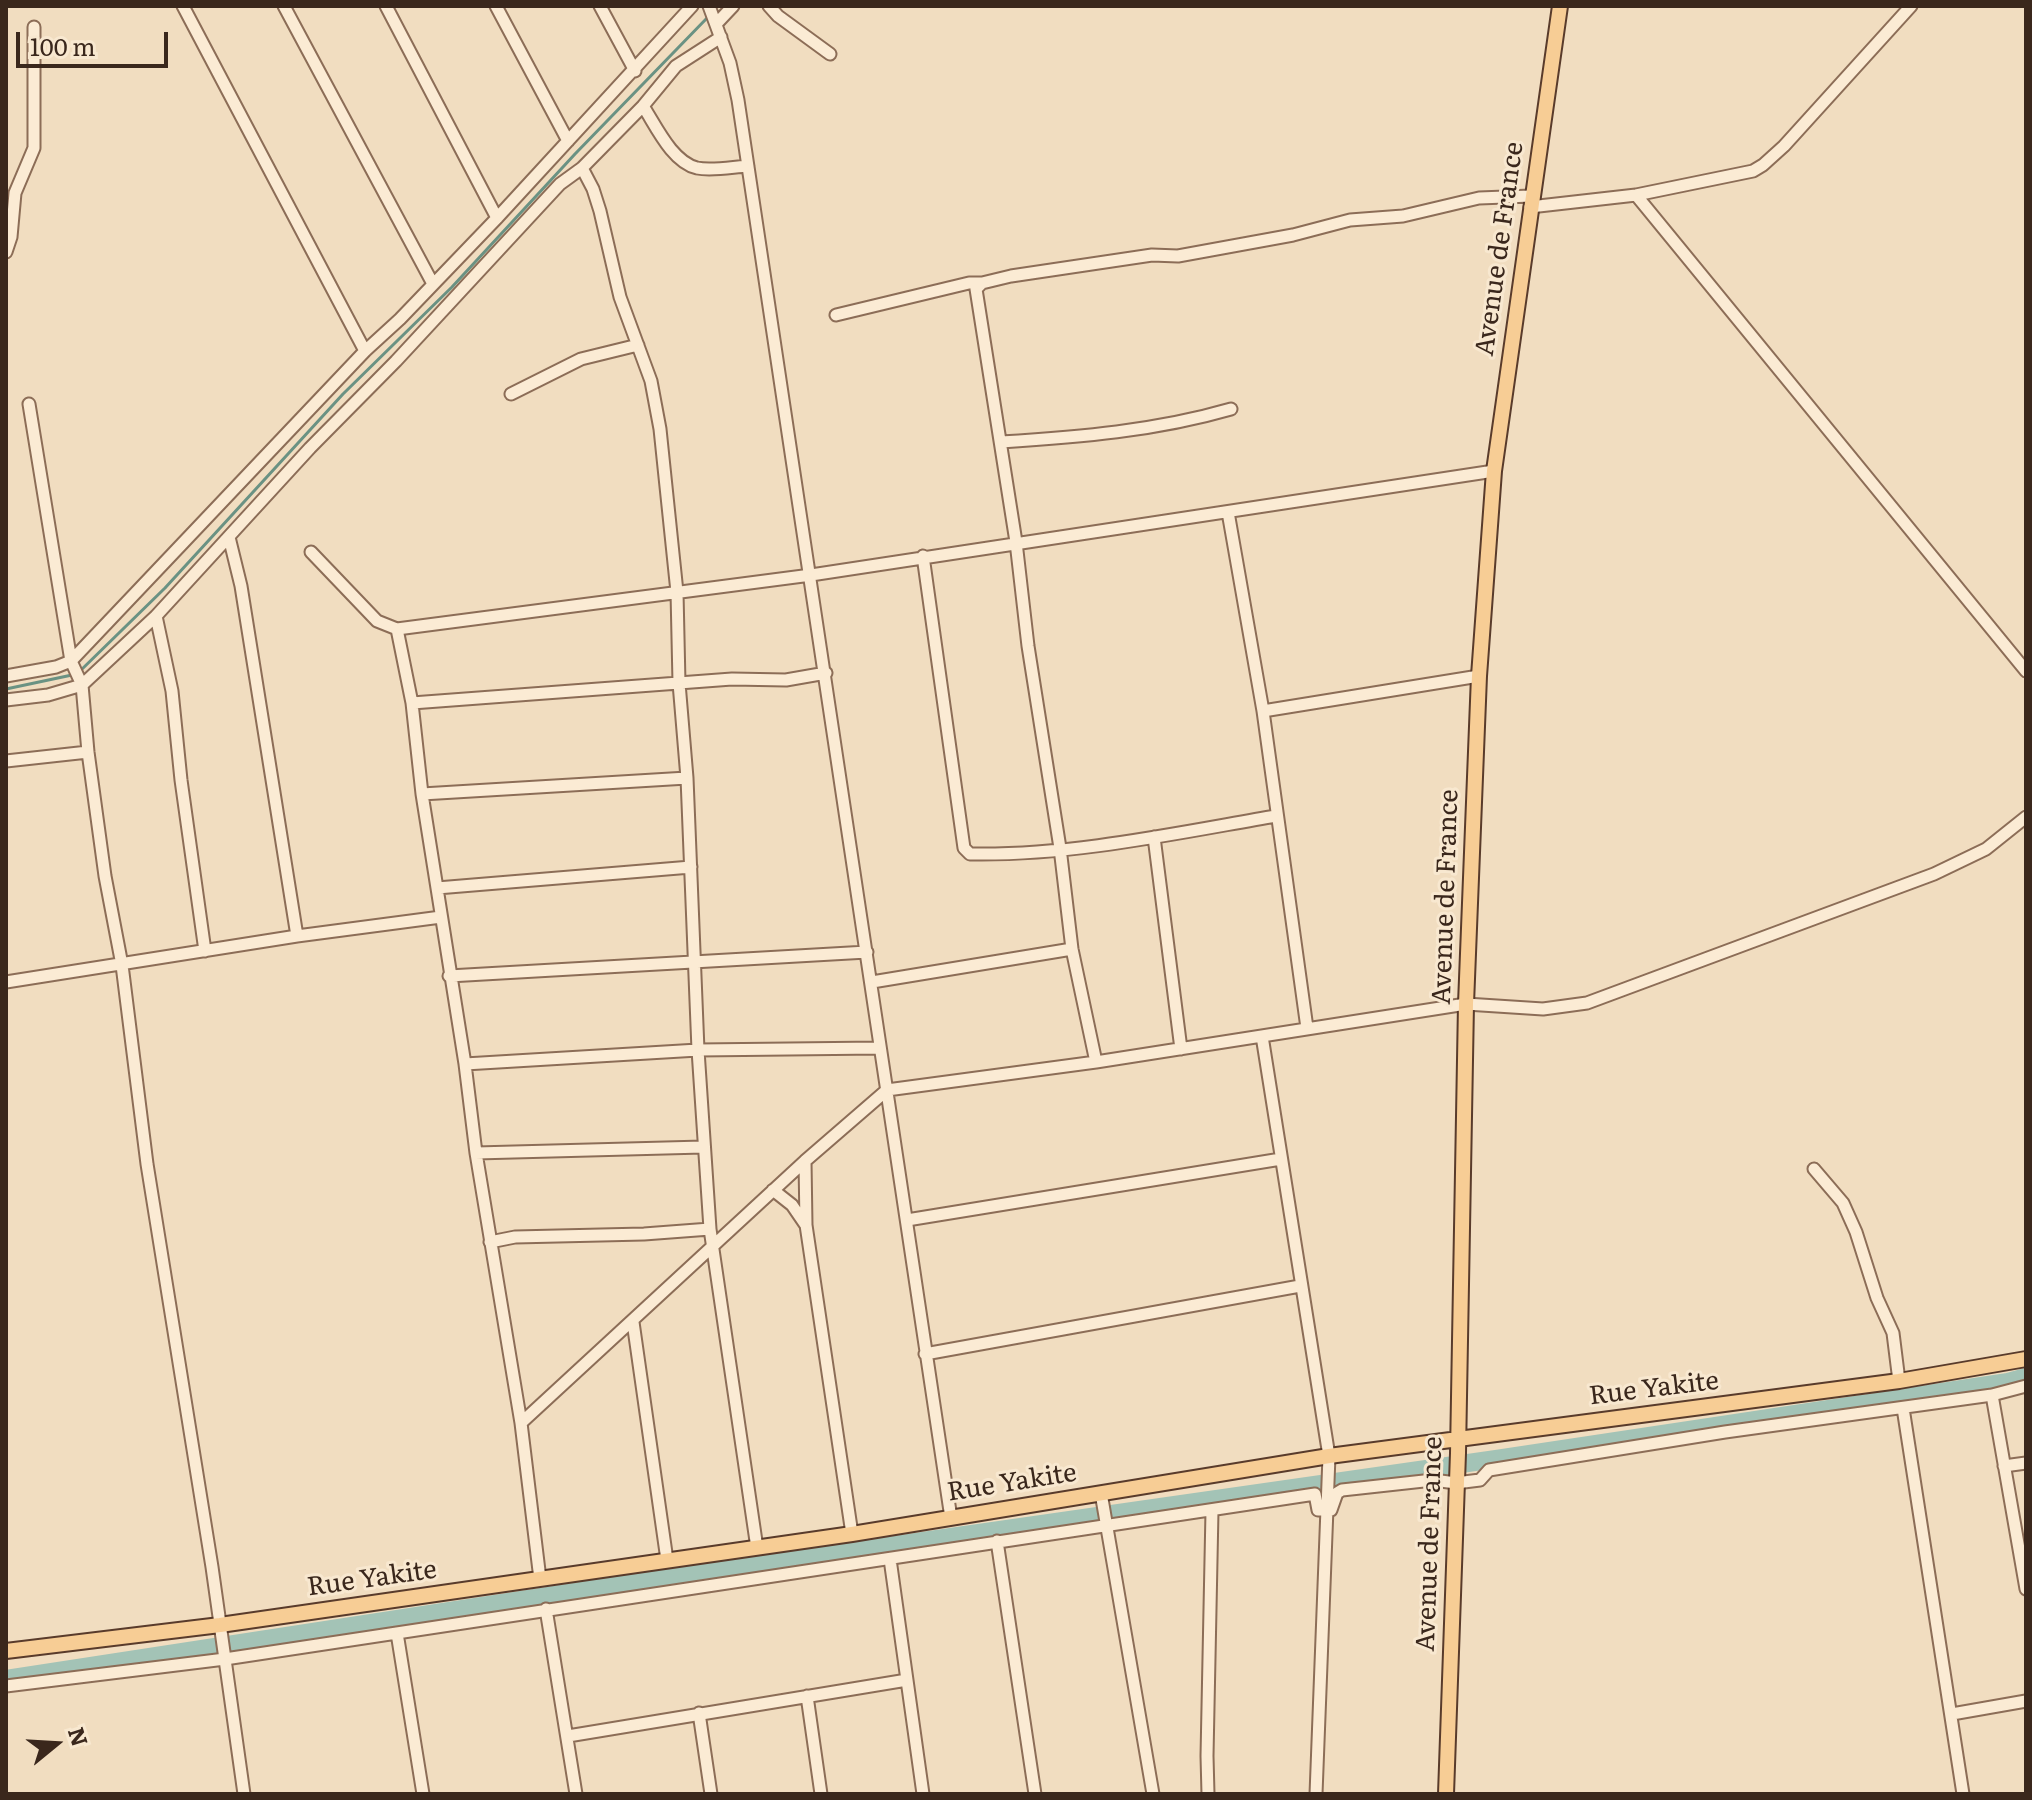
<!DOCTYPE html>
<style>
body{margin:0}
#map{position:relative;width:2032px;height:1800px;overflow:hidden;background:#f1ddc0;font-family:Literata,serif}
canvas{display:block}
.frame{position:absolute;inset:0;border:8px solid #3a271c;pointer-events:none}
.north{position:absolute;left:16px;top:1704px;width:80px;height:80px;-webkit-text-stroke:6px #f8e8d0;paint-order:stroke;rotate:72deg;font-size:22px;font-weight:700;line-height:32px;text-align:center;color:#3a271c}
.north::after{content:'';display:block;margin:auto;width:28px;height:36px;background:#3a271c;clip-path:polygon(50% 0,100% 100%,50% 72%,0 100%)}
.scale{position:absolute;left:16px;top:32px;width:152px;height:36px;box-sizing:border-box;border:4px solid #3a271c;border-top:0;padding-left:10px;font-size:24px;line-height:28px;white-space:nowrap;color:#3a271c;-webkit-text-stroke:6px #f8e8d0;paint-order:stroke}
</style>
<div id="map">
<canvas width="2032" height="1800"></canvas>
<div class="frame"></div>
<div class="north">N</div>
<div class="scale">100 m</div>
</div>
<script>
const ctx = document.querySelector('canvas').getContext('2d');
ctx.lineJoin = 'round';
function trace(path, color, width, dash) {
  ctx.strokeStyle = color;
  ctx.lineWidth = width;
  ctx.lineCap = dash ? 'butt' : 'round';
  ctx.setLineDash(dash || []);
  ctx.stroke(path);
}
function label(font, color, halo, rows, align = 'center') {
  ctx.font = font + ' Literata,serif';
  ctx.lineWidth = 6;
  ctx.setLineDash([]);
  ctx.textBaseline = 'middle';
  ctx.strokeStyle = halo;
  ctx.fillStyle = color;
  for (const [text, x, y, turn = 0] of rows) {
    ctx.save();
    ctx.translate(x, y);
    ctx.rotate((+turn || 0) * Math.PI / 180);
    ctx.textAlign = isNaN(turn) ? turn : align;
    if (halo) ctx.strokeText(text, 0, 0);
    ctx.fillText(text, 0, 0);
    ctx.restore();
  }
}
const stream = new Path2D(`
 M79,672L165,588L343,394L452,287L575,154L708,17
 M6,689L72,675`);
const river = new Path2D(`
 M6,1679L671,1577L1496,1459L2008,1382L2026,1377`);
const minor = new Path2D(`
 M183,6L365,351
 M284,6L433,284
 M386,6L497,218
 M496,6L568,141
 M600,6L635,71
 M709,6L730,63L738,100L951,1518
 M769,6L778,16L830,54
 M717,23L733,6
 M643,106C656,126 672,162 697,168C712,171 732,167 748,166
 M582,168L593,189L600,211L620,297L651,381L660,429L677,592L679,683L687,778L698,1050L710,1229L757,1548
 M1636,195L2026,671
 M1530,207L1636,195L1753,171L1763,165L1784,146L1911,6
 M6,252L11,237L15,193L34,148V27
 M836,315L969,283H982
 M511,394L581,359L638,345
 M29,404L71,661L82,685L88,752L105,876L122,965L147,1164L212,1567L244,1794
 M1001,442C1079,437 1155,431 1231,409
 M1228,512L1263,711L1307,1028
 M229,537L241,586L297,936
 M311,552L377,621L397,629L811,575L1494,471
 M923,556L964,848L970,854C1071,856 1177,833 1276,816
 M156,616L172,691L181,780L205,951
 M397,629L412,703L422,794L465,1064L476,1153L521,1423L540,1579
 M6,676L56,667L71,661L365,351L400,319L497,218L692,6
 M6,700L48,695L82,685L156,616L310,448L396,361L560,184L582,168L643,106L676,66L721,37
 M412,703L732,679L786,680L826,673
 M1263,711L1479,676
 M6,761L88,752
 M422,794L687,778
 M1154,837L1181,1049
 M437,888L691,867
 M449,976L867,952
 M6,982L297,936L441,917
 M872,982L1072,949
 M1262,1036L1329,1456L1316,1794
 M1096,1062L1072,949L1060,848L1028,646L1016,542L976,289L982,283L1011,276L1152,255L1178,256L1293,235L1350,220L1403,216L1479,198L1531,196
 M465,1064L698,1050L879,1048
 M476,1153L703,1147
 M805,1161L806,1225L852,1534
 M1814,1169L1843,1203L1856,1232L1877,1298L1893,1333L1899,1381
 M773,1190L792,1205L805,1224
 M907,1220L1281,1159
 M490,1242L515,1237L644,1234L710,1229
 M633,1322L667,1560
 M925,1354L1300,1286
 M1992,1395L2026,1589
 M1903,1408L1963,1794
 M521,1423L805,1161L887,1090L1096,1062L1466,1004L1543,1009L1587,1003L1934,874L1986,849L2026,817
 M2004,1466L2026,1463
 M1101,1493L1153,1794
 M997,1541L1035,1794
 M890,1559L923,1794
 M546,1609L576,1794
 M397,1633L423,1794
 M6,1686L225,1659L1315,1494L1318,1510H1331L1337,1493L1342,1490L1433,1480L1456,1483L1480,1480L1489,1470L1725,1432L1992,1395L2026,1386
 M807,1696L821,1794
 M699,1713L711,1794
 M1952,1714L2026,1701
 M568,1736L907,1680
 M1208,1794L1207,1756L1212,1511`);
const major = new Path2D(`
 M6,1651L220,1625L852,1534L1329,1456L1899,1381L2026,1359
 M1446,1794L1458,1453L1466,1004L1479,676L1494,471L1560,6`);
const streetNames = [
 ["Avenue de France",1500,249,-82],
 ["Avenue de France",1446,897,-88],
 ["Rue Yakite",1654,1389,-7],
 ["Rue Yakite",1012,1483,-9],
 ["Avenue de France",1430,1544,-88],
 ["Rue Yakite",372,1579,-8]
];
trace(stream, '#6a9283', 3);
trace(river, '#a3c3b6', 18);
trace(minor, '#8c6d57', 15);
trace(major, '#593b2b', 18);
trace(minor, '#fbebd4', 11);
trace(major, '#f7cd95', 14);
label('26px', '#3a271c', '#f8e8d0', streetNames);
</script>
